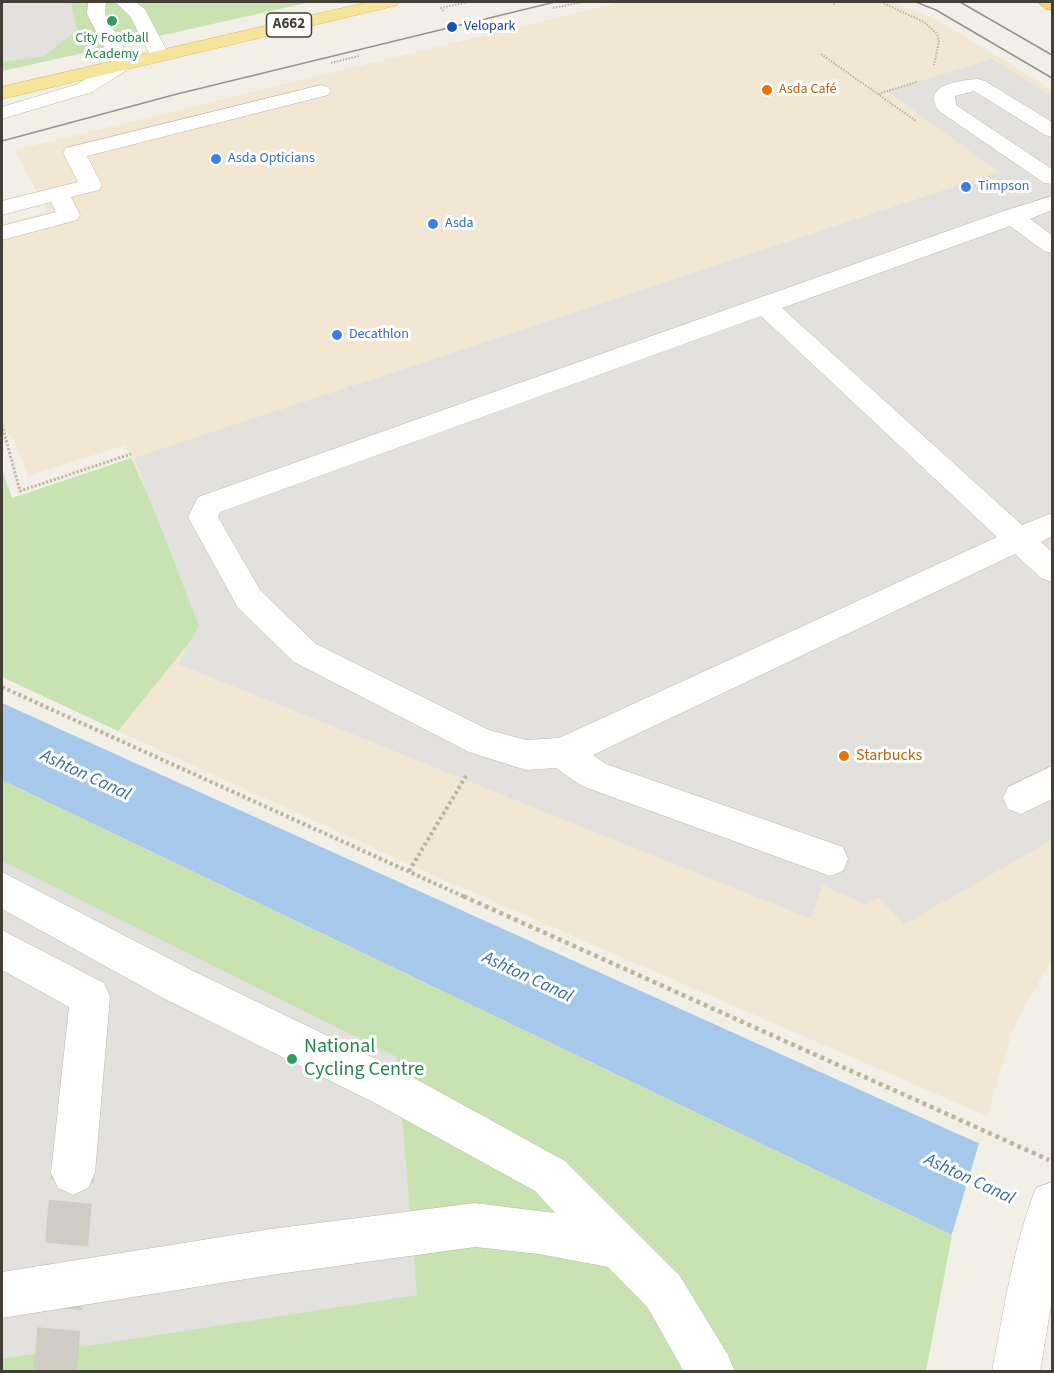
<!DOCTYPE html>
<meta charset="utf-8">
<style>
body{margin:0}
#map{position:relative;width:1054px;height:1373px;overflow:hidden;background:#f1efe6;font-family:"Source Sans 3",sans-serif}
canvas{display:block}
.frame{position:absolute;inset:0;border:3px solid #433f36;pointer-events:none}
</style>
<div id="map">
<canvas width="1054" height="1373"></canvas>
<div class="frame"></div>
</div>
<script>
const ctx = document.querySelector('canvas').getContext('2d');
ctx.lineJoin = 'round';
function fillPath(path, color) {
  ctx.fillStyle = color;
  ctx.fill(path, 'evenodd');
}
function trace(path, color, width, dash) {
  ctx.strokeStyle = color;
  ctx.lineWidth = width;
  ctx.lineCap = dash ? 'butt' : 'round';
  ctx.setLineDash(dash || []);
  ctx.stroke(path);
}
function label(font, color, halo, rows, align = 'center') {
  ctx.font = font + ' "Source Sans 3",sans-serif';
  ctx.lineWidth = 6;
  ctx.setLineDash([]);
  ctx.textBaseline = 'middle';
  ctx.strokeStyle = halo;
  ctx.fillStyle = color;
  for (const [text, x, y, turn = 0] of rows) {
    ctx.save();
    ctx.translate(x, y);
    ctx.rotate((+turn || 0) * Math.PI / 180);
    ctx.textAlign = isNaN(turn) ? turn : align;
    if (halo) ctx.strokeText(text, 0, 0);
    ctx.fillText(text, 0, 0);
    ctx.restore();
  }
}
const commercial = new Path2D(`
 M621,2H891L936,19L1052,90V958L1013,1029L987,1116L442,879L118,731L206,622L125,445L28,476L12,435L2,431V224L47,212L15,150Z`);
const green = new Path2D(`
 M2,2H311L2,71Z
 M131,458L206,622L118,731L2,677V470L12,498Z
 M2,780L952,1235L926,1371H2Z`);
const parking = new Path2D(`
 M2,2H71L77,30L44,56L2,62Z
 M992,59L1052,96V840L904,924L878,897L866,905L822,885L811,919L178,664L199,626L134,458L999,172L887,91Z
 M2,861L397,1057L417,1295L2,1359Z`);
const water = new Path2D(`
 M2,703L960,1135L1052,1175L952,1235L2,780Z`);
const pier = new Path2D(`
 M980,1140L1052,1172V1282L951,1237Z`);
const minorTunnel = new Path2D(`
 M55,1372L73,1173`);
const pathFar3 = new Path2D(`
 M881,2L924,22L937,34L939,41L934,65
 M834,5L835,2
 M553,8L583,2
 M443,11L441,8L467,2
 M821,54L916,121
 M331,63L359,56
 M878,94L917,82`);
const pathFar2 = new Path2D(`
 M2,425L20,491L131,454`);
const pathFar1 = new Path2D(`
 M2,687L467,898
 M409,871L466,776`);
const path = new Path2D(`
 M463,896L1049,1160`);
const minor = new Path2D(`
 M88,2H106L105,14L133,64L130,68L92,92L2,119V107L78,84L112,62L87,14Z
 M115,2H135L145,9L169,55L166,59H152L130,16Z
 M978,79L985,81L1052,122V137L1045,135L974,91L955,96L956,105L1052,169V184L1044,183L939,111C920,85 961,80 978,79Z
 M321,85L328,87L331,91L328,95L87,156L102,185L99,190L71,197L80,215L77,220L2,240V226L56,212L51,202L2,215V201L78,182L63,153L66,148Z
 M1052,196V210L1030,219L1052,235V253L1044,251L1010,226L782,308L1022,525L1052,513V536L1041,542L1052,552V582L1041,578L1015,554L593,755L606,764L843,847L848,859L843,871L830,876L582,786L556,768L526,770L469,752L294,662L238,608L188,517L198,497L1004,211ZM761,316L997,537L559,738L526,740L489,730L316,644L260,590L218,517L220,512Z
 M1052,766V799L1021,814L1008,809L1003,798L1008,787Z
 M2,872L191,970L405,1073L565,1161L680,1276L728,1355L735,1372H684L648,1308L608,1267L539,1254L475,1247L271,1275L2,1318V1272L271,1229L475,1203L555,1213L535,1191L375,1103L163,998L2,909Z
 M2,930L104,983L110,997L95,1173L88,1188L73,1195L58,1188L51,1173L69,1007L2,970Z
 M1052,1182V1299L1040,1372H992C1004,1311 1013,1246 1036,1188Z`);
const major = new Path2D(`
 M369,2H399L396,6L390,7L2,99V87Z`);
const highway = new Path2D(`
 M1038,2H1052V10L1046,9Z`);
const tram = new Path2D(`
 M916,2L936,10L1052,78
 M960,2L1052,55
 M2,141L177,94L555,2`);
const markers = [
 [112,21,6,"#2e9e5b"],
 [452,27,6,"#1a4fb4"],
 [767,90,6,"#e8710a"],
 [216,159,6,"#3f7fe0"],
 [966,187,6,"#3f7fe0"],
 [433,224,6,"#3f7fe0"],
 [337,335,6,"#3f7fe0"],
 [844,756,6,"#e8710a"],
 [292,1059,6,"#2e9e5b"]
];
const farTransitnames = [
 ["Velopark",464,27]
];
const farLeisurenames = [
 ["City Football",112,39],
 ["Academy",112,55]
];
const farFoodnames = [
 ["Asda Café",779,90]
];
const farShopnames = [
 ["Asda Opticians",228,159],
 ["Timpson",978,187],
 ["Asda",445,224],
 ["Decathlon",349,335]
];
const shields = [
 [289,25,45]
];
const shieldNames = [
 ["A662",289,25]
];
const foodNames = [
 ["Starbucks",856,756]
];
const waterNames = [
 ["Ashton Canal",85,776,25],
 ["Ashton Canal",527,978,25],
 ["Ashton Canal",969,1180,25]
];
const nearLeisurenames = [
 ["National",304,1048],
 ["Cycling Centre",304,1071]
];
fillPath(commercial, '#f2e7d2');
fillPath(green, '#c8e3b1');
fillPath(parking, '#e3e1dd');
fillPath(water, '#a6c8ea');
fillPath(pier, '#f1efe6');
trace(minorTunnel, '#ceccc3', 43, [43, 21]);
trace(minor, '#bcb7a9', 1);
trace(major, '#d9c26c', 1);
trace(highway, '#d0a841', 1);
trace(pathFar3, '#bcb49c', 2, [1.5, 1.5]);
trace(pathFar2, '#bcb49c', 3, [2, 2]);
trace(pathFar1, '#bcb49c', 4, [3, 3]);
trace(path, '#bcb49c', 4.5, [4, 4]);
fillPath(minor, '#fff');
fillPath(major, '#f6e49a');
fillPath(highway, '#f2d270');
trace(tram, '#949494', 1.5);
for (const [x, y, r, color] of markers) {
  const dot = new Path2D();
  dot.arc(x, y, r, 0, 2 * Math.PI);
  ctx.fillStyle = color;
  ctx.fill(dot);
  trace(dot, '#fff', 2);
}
label('14px', '#164399', '#fff', farTransitnames, 'left');
label('14px', '#27864d', '#fff', farLeisurenames);
label('14px', '#c56008', '#fff', farFoodnames, 'left');
label('14px', '#366cbe', '#fff', farShopnames, 'left');
for (const [x, y, w] of shields) {
  const box = new Path2D();
  box.roundRect(x - w / 2, y - 12, w, 24, 4.5);
  ctx.fillStyle = '#fff';
  ctx.fill(box);
  trace(box, '#433f36', 1.5);
}
label('bold 15px', '#433f36', null, shieldNames);
label('16px', '#c56008', '#fff', foodNames, 'left');
label('italic 18px', '#386ea6', '#fff', waterNames);
label('20px', '#27864d', '#fff', nearLeisurenames, 'left');
</script>
